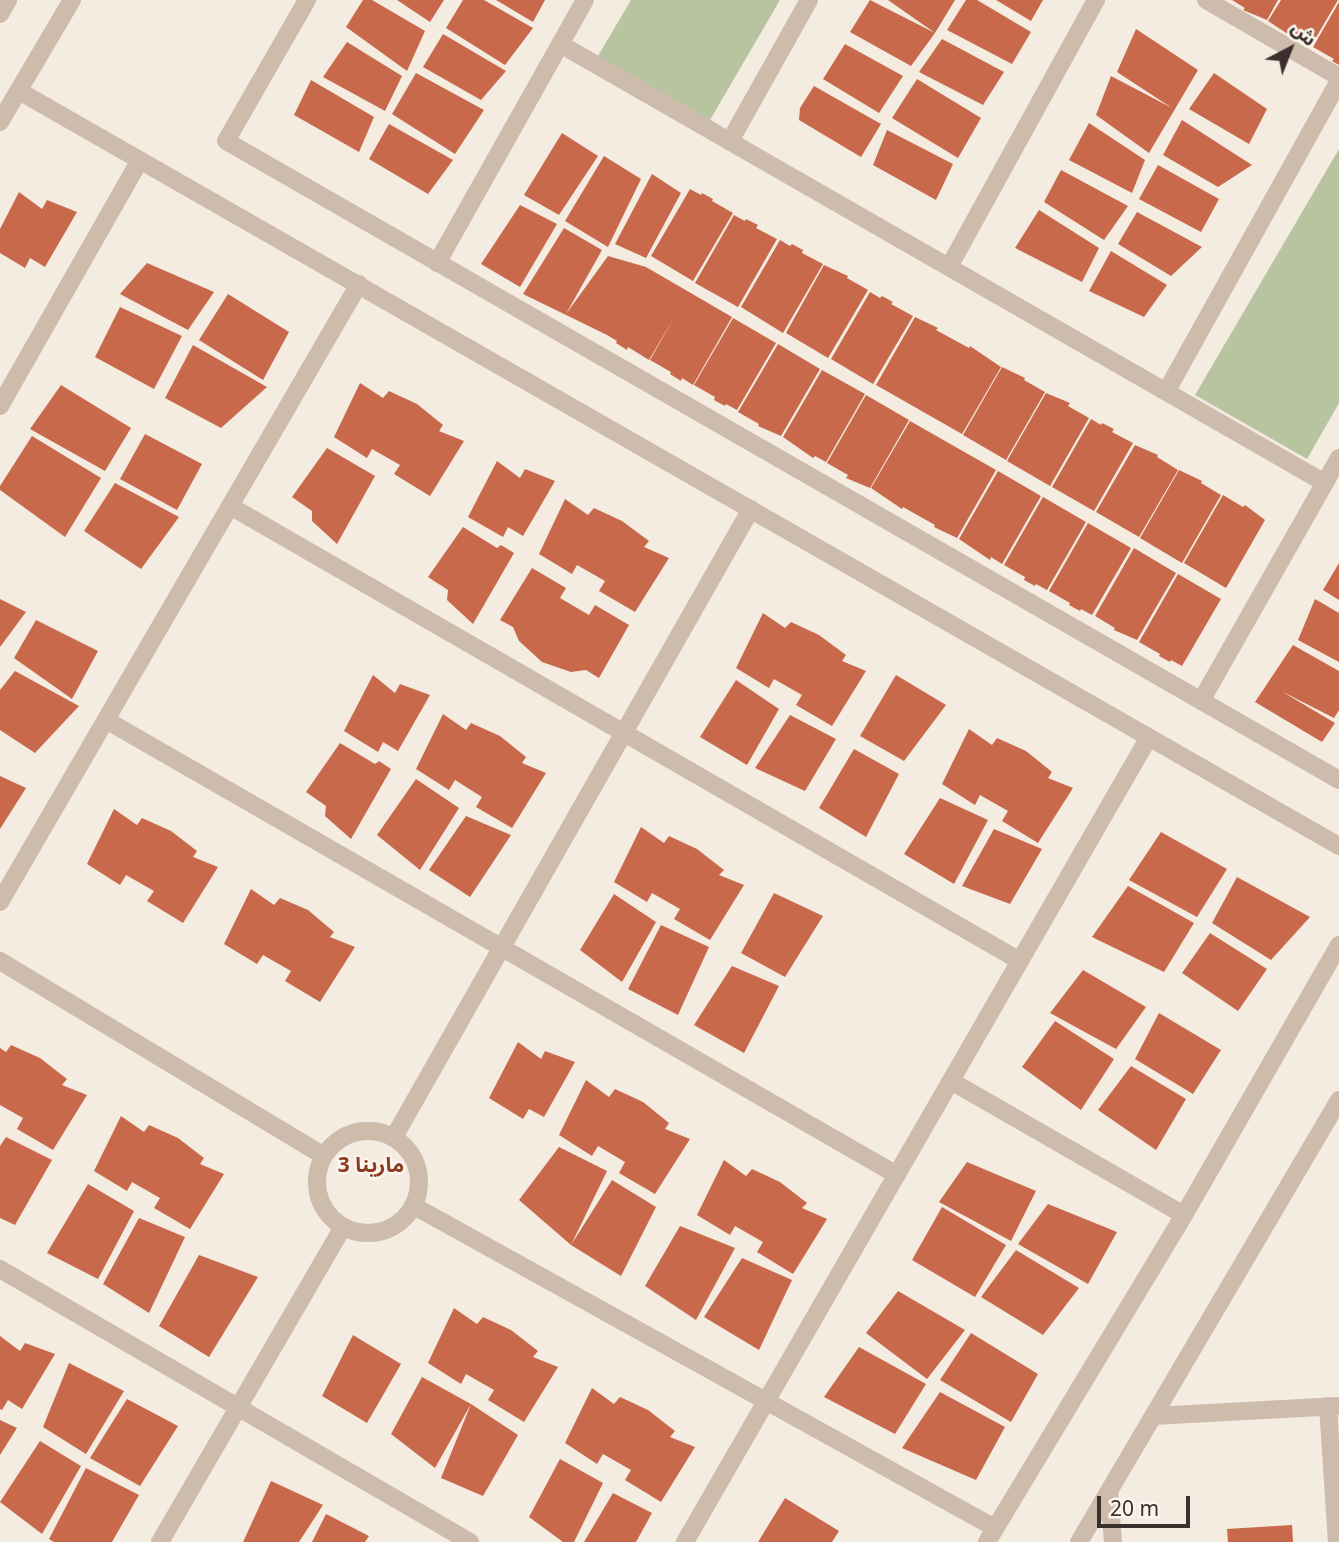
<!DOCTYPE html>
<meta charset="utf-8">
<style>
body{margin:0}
#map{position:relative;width:1339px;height:1542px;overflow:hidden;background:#f4ebe1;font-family:"Noto Sans","Noto Sans Arabic",sans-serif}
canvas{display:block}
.north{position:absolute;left:1255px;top:14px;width:70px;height:70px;-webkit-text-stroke:5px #fbf5ee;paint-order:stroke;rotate:42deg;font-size:19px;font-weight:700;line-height:28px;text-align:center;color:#3b302b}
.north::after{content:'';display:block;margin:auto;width:24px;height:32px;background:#3b302b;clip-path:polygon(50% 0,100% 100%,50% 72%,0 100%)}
.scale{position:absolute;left:1097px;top:1496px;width:93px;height:32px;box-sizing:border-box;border:4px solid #3b302b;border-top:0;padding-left:9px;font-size:21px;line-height:24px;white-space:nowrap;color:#3b302b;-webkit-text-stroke:5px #fbf5ee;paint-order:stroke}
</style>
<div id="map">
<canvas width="1339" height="1542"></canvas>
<div class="north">ش</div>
<div class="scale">20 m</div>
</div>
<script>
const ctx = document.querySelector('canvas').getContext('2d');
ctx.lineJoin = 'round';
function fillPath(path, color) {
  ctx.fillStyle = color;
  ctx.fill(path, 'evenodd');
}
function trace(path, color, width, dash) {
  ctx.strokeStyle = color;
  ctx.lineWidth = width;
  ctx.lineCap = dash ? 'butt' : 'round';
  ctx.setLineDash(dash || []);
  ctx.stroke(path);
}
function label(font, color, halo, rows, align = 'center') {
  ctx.font = font + ' "Noto Sans","Noto Sans Arabic",sans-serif';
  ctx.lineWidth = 5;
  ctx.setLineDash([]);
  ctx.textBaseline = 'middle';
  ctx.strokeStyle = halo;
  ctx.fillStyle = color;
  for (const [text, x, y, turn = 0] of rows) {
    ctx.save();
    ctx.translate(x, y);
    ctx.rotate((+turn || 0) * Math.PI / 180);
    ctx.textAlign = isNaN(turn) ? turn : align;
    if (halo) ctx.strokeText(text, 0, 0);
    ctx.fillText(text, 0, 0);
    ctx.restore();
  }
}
const green = new Path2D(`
 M631,0H780L710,120L598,56Z
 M1339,149V403L1307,459L1195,395Z`);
const building = new Path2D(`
 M363,0H372L425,31L407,71L346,27Z
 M397,0H444L430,22Z
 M463,0H484L533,28L505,65L446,28Z
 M496,0H545L533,22Z
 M870,0L935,33L911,66L850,32Z
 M888,0H955L935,33Z
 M966,0H977L1031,32L1012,64L947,30Z
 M996,0H1043L1031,21Z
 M1232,0H1278L1267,20L1243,10L1245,8Z
 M1281,0H1338L1311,46L1301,40L1300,42L1268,21Z
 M1339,2V65L1332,61L1334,59L1313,47Z
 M1136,29L1198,70L1149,153L1096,115L1111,76L1172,108L1117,72Z
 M443,34L506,71L481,100L423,67Z
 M942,39L1004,72L983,105L919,72Z
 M347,42L402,76L385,111L323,77Z
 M845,44L903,76L879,113L823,79Z
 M416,73L484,110L455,154L392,114Z
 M1214,73L1267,109L1249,144L1189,109Z
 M917,79L981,118L958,158L892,118Z
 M311,80L374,117L359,152L294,115Z
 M814,86L881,124L861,157L799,120L800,108Z
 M1182,120L1252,165L1218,187L1163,155Z
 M1089,123L1145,160L1132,193L1069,160Z
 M389,124L453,160L428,194L369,159Z
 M887,130L953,164L936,200L873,165Z
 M562,133L598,156L559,215L524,195Z
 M604,156L641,179L608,247L565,221Z
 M1158,165L1219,199L1201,232L1139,199Z
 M1061,170L1128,206L1104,240L1044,202Z
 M652,174L681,193L646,258L615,244Z
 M690,189L701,195L702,193L713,199L712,201L733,213L693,281L651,256Z
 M19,192L42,209L47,200L77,212L45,267L30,258L25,268L0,253V229Z
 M520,205L557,224L520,287L481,264Z
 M1039,210L1099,248L1082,282L1015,248Z
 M1137,212L1202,247L1171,276L1118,244Z
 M734,215L745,221L746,219L758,225L756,228L777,239L738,307L695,283Z
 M564,228L602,250L566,314L608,256L646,267L732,317L693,385L682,378L681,381L670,374L671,372L650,360L675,316L649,360L628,347L627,350L616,343L617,341L607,335L523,294Z
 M780,240L790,246L792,244L803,250L802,253L823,264L783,333L741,307Z
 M1111,251L1167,285L1144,317L1089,291Z
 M147,263L214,292L188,330L120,294Z
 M824,265L848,276L847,278L868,290L828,358L786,333Z
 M870,292L880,298L882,296L893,302L891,304L913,316L873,384L831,359Z
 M228,294L289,332L263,380L199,340Z
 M120,307L182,336L154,389L95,357Z
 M915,317L938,328L936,330L969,348L970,346L1001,367L962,434L876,385Z
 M733,318L776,343L737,410L726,404L725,406L714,400L715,397L694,385Z
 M778,344L820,369L781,436L758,426L759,424L738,412Z
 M193,345L267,387L221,428L165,398Z
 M1002,367L1025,378L1024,380L1045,392L1006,460L963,435Z
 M822,370L865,394L826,462L815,456L813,458L783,437Z
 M360,383L383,398L389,391L417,404L443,425L439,431L464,441L430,496L394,474L400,465L372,449L367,458L334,437Z
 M61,385L131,428L105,471L30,429Z
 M1046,393L1070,403L1068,406L1089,418L1050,486L1007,461Z
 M866,395L909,420L870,488L846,478L848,475L827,463Z
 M1091,419L1101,425L1102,423L1114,429L1112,432L1133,443L1094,511L1052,487Z
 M910,421L996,470L957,538L934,527L935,525L903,507L902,509L871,488Z
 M145,434L202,464L177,510L120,479Z
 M32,436L101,478L65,537L0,490V486Z
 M1135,445L1158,455L1157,457L1178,470L1139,537L1096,512Z
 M327,448L375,476L337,544L312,521V511L292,497Z
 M497,461L520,478L525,469L555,481L523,536L508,527L503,537L468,517Z
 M1179,470L1202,481L1201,483L1221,495L1182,563L1140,538Z
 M998,471L1041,496L1002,564L991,557L990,560L959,539Z
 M115,483L179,517L141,569L84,531Z
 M1223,495L1243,507L1245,505L1265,520L1226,588L1184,563Z
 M1043,497L1086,522L1047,590L1036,584L1035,586L1024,580L1025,577L1004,565Z
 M565,499L588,515L594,508L622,521L649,541L644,547L669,558L635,612L599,591L605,581L577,565L572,574L539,554Z
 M1088,523L1131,548L1092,615L1081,609L1080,611L1069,605L1070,603L1049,591Z
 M463,527L497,548L501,545L514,553L473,624L447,600L448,590L428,577Z
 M1134,548L1176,573L1137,640L1114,630L1115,628L1095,616Z
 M1339,563V600L1323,590Z
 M532,568L566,588L560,598L589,615L595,605L629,625L599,678L586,670L571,672L542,662L519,641L513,627L500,620Z
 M1178,574L1221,599L1182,666L1171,660L1170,662L1159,656L1160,654L1139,642Z
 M0,599L26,612L0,647Z
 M1315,599L1339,613V662L1298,640Z
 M763,613L785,628L791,622L819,635L846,655L842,661L866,671L832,726L796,705L802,695L774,679L769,688L736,668Z
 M36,620L98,651L72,699L14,658Z
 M1293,645L1339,671V710L1334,718L1281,691L1335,723L1322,742L1255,702Z
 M15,671L79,706L35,753L0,730V690Z
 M373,675L395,693L400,684L430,695L398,751L383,742L378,752L344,731Z
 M896,675L946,705L904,761L860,736Z
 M736,680L779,709L747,765L700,737Z
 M443,714L466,730L471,723L500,736L526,757L522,763L546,773L512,828L476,807L482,797L455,780L449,790L416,769Z
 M790,715L836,739L805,791L755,768Z
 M969,729L992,745L997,738L1026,751L1052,772L1048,778L1073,788L1038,843L1002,821L1008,811L980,795L975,805L942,784Z
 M340,743L375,764L379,761L391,769L351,839L325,816L326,806L306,792Z
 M854,749L899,774L866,837L819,808Z
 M0,776L26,788L0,829Z
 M416,779L459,808L420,870L377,835Z
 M940,798L988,820L954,884L904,854Z
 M114,809L137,825L142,818L171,831L197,851L193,857L218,867L183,923L147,901L154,891L126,875L120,885L87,864Z
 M466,816L511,835L470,897L429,870Z
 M641,827L664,843L669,836L697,849L724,870L719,875L744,885L710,940L674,919L680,909L652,893L647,902L614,882Z
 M994,829L1042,849L1010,904L962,886Z
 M1161,832L1227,869L1197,917L1129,880Z
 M1237,877L1310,917L1271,960L1212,923Z
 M1128,886L1194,923L1164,972L1092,937Z
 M251,889L274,905L280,898L308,910L334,932L330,937L355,947L320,1002L285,981L291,971L263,955L257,964L224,944Z
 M774,893L823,916L785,977L741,953Z
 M614,894L656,922L622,982L580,950Z
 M661,925L709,947L678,1015L628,989Z
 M1210,933L1267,969L1238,1011L1182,973Z
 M732,966L779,986L744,1053L694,1025Z
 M1083,970L1146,1007L1116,1049L1050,1013Z
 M1159,1013L1221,1050L1193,1094L1135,1059Z
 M1055,1021L1114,1059L1081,1110L1022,1067Z
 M518,1042L541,1059L545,1051L575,1062L544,1117L529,1109L523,1119L489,1098Z
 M11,1045L40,1058L67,1079L62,1085L87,1095L53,1150L17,1129L23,1118L0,1105V1048L6,1052Z
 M1131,1066L1186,1099L1156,1150L1098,1110Z
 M586,1080L609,1097L615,1089L643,1102L669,1123L665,1129L690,1139L655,1194L619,1173L625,1162L598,1146L592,1156L559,1135Z
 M121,1116L144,1132L149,1125L178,1138L204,1158L200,1164L224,1174L190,1229L154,1208L160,1198L132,1182L127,1191L94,1171Z
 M6,1137L52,1160L15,1225L0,1218V1146Z
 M559,1147L607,1171L571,1245L519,1200Z
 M724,1160L746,1176L752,1169L780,1182L807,1203L802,1208L827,1219L793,1274L757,1252L763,1242L735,1226L730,1235L697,1215Z
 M967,1162L1036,1191L1011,1241L939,1202Z
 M612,1180L656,1207L621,1276L571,1245Z
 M88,1184L134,1211L98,1279L47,1253Z
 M1048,1204L1117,1232L1088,1284L1018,1244Z
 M942,1207L1006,1245L975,1297L912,1260Z
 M139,1218L185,1237L149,1313L103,1284Z
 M680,1226L735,1248L696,1320L645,1286Z
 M1016,1250L1079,1288L1043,1335L981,1297Z
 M199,1255L258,1277L209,1357L159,1326Z
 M742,1258L792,1280L759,1350L704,1317Z
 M898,1291L965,1330L927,1379L866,1333Z
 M454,1308L477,1324L483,1317L511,1330L538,1351L533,1357L558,1367L524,1422L488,1400L494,1390L466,1374L461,1384L428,1363Z
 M971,1333L1038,1374L1011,1422L940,1380Z
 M353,1335L401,1364L367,1423L322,1396Z
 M0,1336L20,1351L25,1343L55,1354L22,1409L8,1400L2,1410L0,1409Z
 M859,1347L926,1384L895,1434L824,1397Z
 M69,1363L124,1391L86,1454L43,1427Z
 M422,1377L471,1404L518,1435L483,1496L441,1478L471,1404L435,1468L391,1434Z
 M592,1388L614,1404L620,1397L648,1410L675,1431L670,1437L695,1447L661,1502L625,1480L631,1470L603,1454L597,1464L565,1443Z
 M940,1392L1005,1427L976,1480L902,1448Z
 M127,1399L178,1426L140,1486L90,1458Z
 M0,1420L17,1428L0,1455Z
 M40,1441L81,1466L42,1534L0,1502Z
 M560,1459L603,1483L574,1542H563L529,1517Z
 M86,1468L139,1495L112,1542H54L49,1539Z
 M271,1481L323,1505L299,1542H243Z
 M613,1493L652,1513L636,1542H584Z
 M785,1498L839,1531L832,1542H758Z
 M326,1514L369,1536L365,1542H312Z
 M1292,1525L1293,1542H1228L1227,1529Z`);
const minor = new Path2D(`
 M307,0L226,141L1339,780
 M1206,0L1339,77
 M560,44L1325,483
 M19,91L1339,846
 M730,141L809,0
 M437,263L585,0
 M949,267L1096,0
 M1166,392L1339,81
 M0,406L140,160
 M230,506L1020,961
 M1201,701L1339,458
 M106,720L897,1175
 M0,902L359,284
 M0,961L324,1156
 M951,1081L1184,1215
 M317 1182a51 51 0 1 1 102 0a51 51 0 1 1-102 0Z
 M394,1137L751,509
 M414,1206L995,1528
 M0,1269L470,1542
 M1328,1406L1337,1542
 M1153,1416L1339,1406
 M1109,1491L1113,1542
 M160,1542L343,1227
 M685,1542L1149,737
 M987,1542L1184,1215L1339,945
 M1079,1542L1339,1100`);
const tertiary = new Path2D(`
 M0,14L8,0
 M0,122L72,0`);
const neighbourhoodNames = [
 ["مارینا 3",371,1166]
];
fillPath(green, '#b8c4a0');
fillPath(building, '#c8694b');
trace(minor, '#cdbbac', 18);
trace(tertiary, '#cdbbac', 18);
label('bold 21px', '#8c3b22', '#fbf5ee', neighbourhoodNames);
</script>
